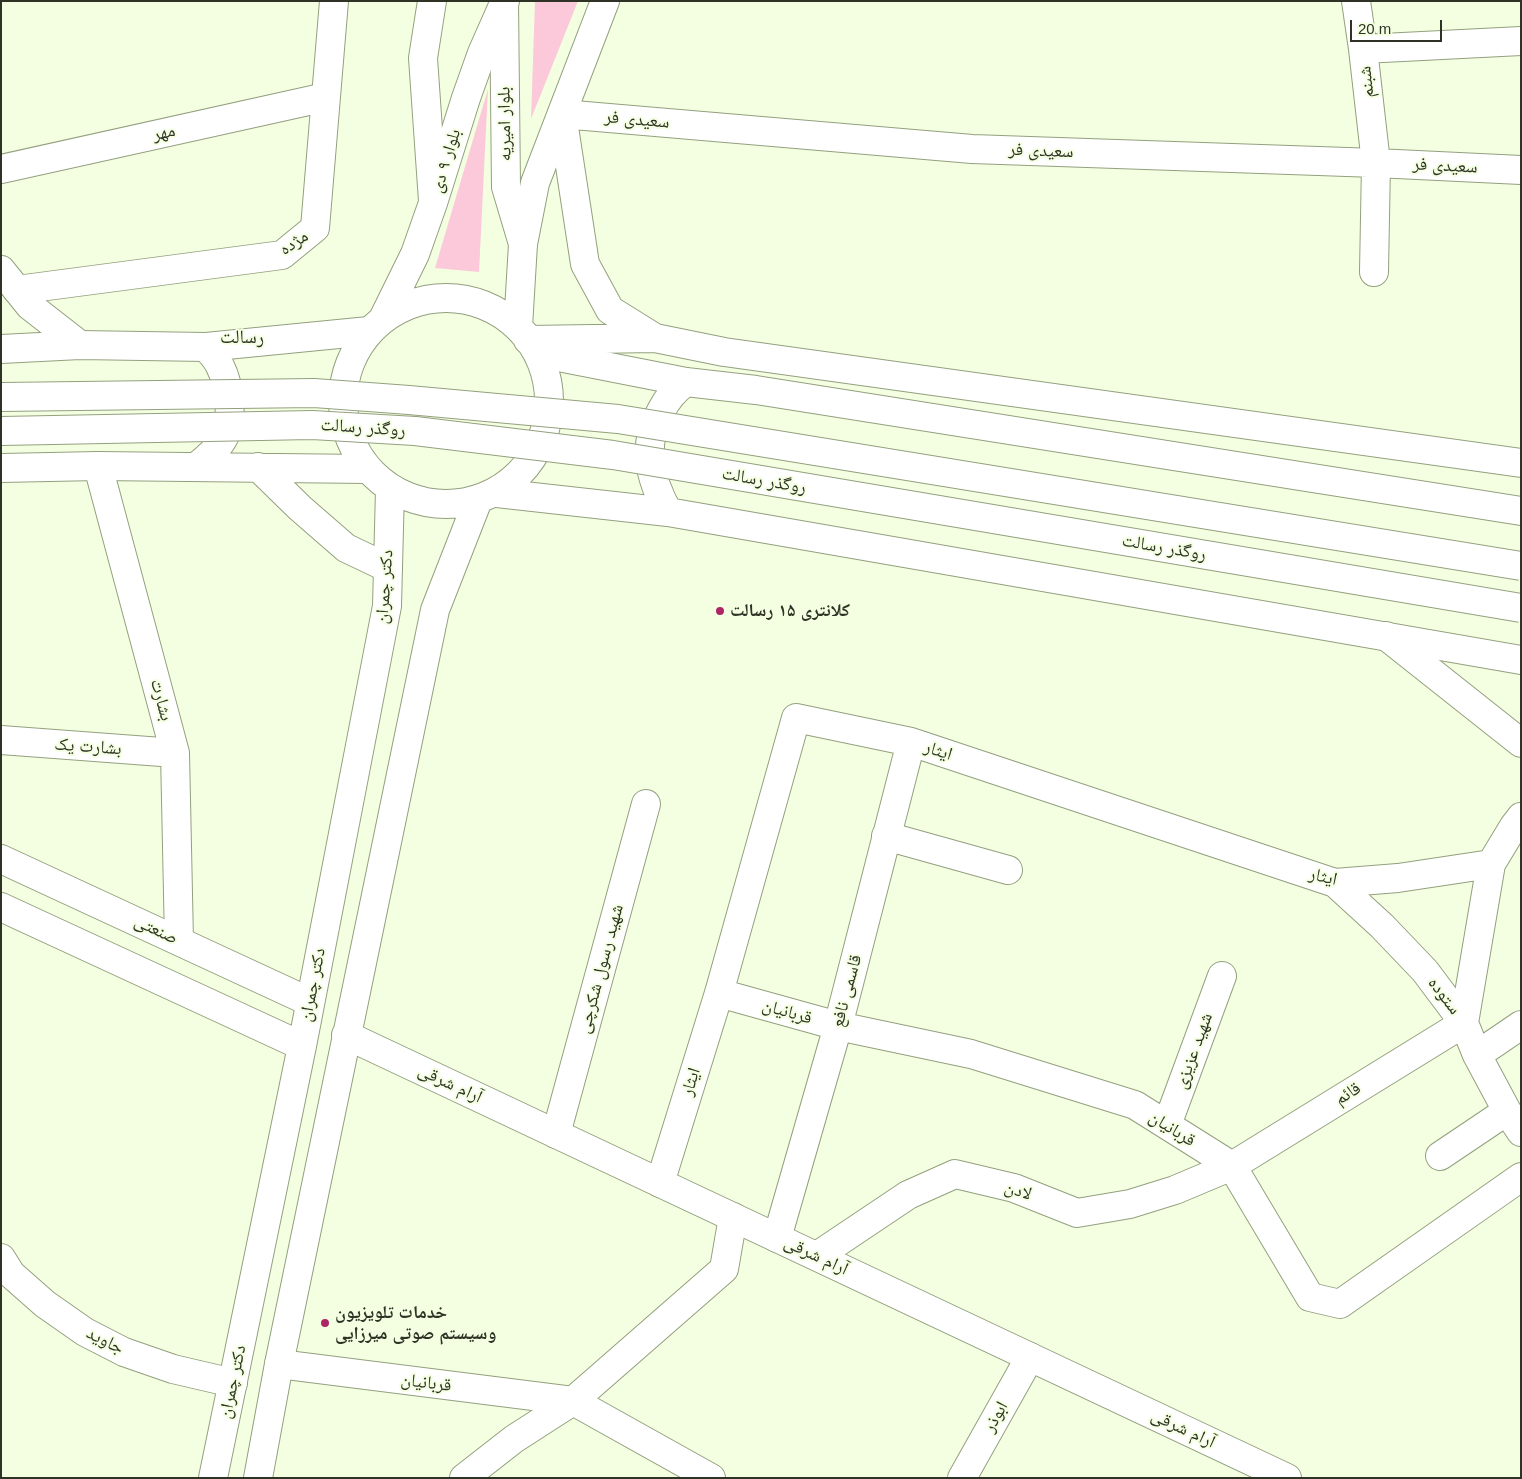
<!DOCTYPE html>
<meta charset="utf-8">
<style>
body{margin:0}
#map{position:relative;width:1522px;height:1479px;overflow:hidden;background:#f4ffe2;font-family:Helvetica,sans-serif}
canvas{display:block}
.frame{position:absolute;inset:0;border:2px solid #2e3325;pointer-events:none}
.scale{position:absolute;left:1350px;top:20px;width:92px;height:22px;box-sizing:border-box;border:2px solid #2e3325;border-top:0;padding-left:6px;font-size:15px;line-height:18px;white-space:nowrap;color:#2e3325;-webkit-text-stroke:4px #f4ffe2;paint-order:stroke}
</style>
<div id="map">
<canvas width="1522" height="1479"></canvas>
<div class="frame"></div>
<div class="scale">20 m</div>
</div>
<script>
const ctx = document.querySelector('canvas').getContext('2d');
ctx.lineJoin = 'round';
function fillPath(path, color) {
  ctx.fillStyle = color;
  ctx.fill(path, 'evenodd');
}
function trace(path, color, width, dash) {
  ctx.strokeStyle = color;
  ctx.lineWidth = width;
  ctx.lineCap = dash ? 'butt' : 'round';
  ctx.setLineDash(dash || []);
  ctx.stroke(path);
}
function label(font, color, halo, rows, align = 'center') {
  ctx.font = font + ' Helvetica,"Noto Naskh Arabic",sans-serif';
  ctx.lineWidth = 4;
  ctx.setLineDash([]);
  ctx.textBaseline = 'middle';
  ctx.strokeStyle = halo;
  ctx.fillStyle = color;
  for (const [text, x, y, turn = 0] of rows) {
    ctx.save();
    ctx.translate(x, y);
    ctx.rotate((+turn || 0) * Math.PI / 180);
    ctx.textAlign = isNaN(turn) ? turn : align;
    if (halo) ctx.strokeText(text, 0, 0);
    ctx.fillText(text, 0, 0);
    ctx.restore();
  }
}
const green = new Path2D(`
 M535,1H578L531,119Z
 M488,89L479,272L435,268Z`);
const minor = new Path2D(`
 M1356,1L1363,49L1376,163L1374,272
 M1363,49L1521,41
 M1,169L326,97
 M1521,170L1376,163L972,149L562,114L585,264L610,310L655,338L724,352L1521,463
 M17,290L282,255L315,228L334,1
 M528,340L655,338
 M98,466L175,753L179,941
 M1386,636L1521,743
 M1,740L175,753
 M886,836L1008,870
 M1335,883L1382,926L1425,971L1464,1023L1477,1055L1507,1111L1521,1132
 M719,993L838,1026L971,1054L1135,1105L1232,1166L1310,1297L1340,1304L1521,1177
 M1477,1055L1521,1025
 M1167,1125L1222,976
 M556,1134L646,804
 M1440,1156L1507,1111
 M660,1183L719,993L796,718L911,742L1335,883L1398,878L1491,864L1514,826L1521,817
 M777,1238L838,1026L911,742
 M817,1256L908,1195L955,1174L1014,1188L1077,1213L1130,1204L1175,1190L1232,1166L1464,1023L1491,864
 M1,1258L11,1274L45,1304L85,1332L124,1352L173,1369L233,1383
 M279,1364L573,1401L711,1478
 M464,1478L514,1439L573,1401L724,1269L733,1217
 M962,1478L1030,1357`);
const tertiary = new Path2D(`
 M432,1L423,58L433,201
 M504,1L506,187L523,244
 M1,270L30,306L80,345
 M346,1035L1287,1478`);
const secondary = new Path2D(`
 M343 401a103 103 0 1 1 206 0a103 103 0 1 1-206 0Z
 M383,319L415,254L433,203L466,98L482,53L505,1
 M518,327L523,244L535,183L605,1
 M1,859L310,1002
 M1,907L302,1046
 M213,1478L302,1046L387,606L390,489
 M258,1478L279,1364L435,610L478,500`);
const trunk = new Path2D(`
 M1,349L80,345L206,347L369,331
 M538,353L686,382L756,390L1521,511
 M196,467C206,459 215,452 221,442C235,423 230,386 220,366C217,359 211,353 206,347
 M258,467L300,508L346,548L388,568
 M1,468L98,466L367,469
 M497,493L668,512L1521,660
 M668,512C650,479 641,446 661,411C667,399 674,390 686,382`);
const trunkBridge = new Path2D(`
 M1,397L314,393L409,400L618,419L1521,566
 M1,431L312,425L415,431L613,455L1521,608`);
const markers = [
 [720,611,5,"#ae2566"],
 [325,1323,5,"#ae2566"]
];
const streetNames = [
 ["شبنم",1367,82,-97],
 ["سعیدی فر",637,120,5],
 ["بلوار امیریه",505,124,-91],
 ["مهر",164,133,-12],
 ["سعیدی فر",1041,151,2],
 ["بلوار ۹ دی",446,161,-73],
 ["سعیدی فر",1445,166,3],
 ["مژده",294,243,-34],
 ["روگذر رسالت",363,428,4],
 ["روگذر رسالت",764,481,10],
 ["روگذر رسالت",1164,548,10],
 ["دکتر چمران",385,587,-86],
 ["بشارت",161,700,75],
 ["بشارت یک",88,747,4],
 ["ایثار",938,751,18],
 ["ایثار",1323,877,13],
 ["صنعتی",156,930,25],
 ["شهید رسول شکرچی",601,969,-75],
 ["دکتر چمران",313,985,-79],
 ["قاسمی نافع",847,991,-75],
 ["ستوده",1444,996,53],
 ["قربانیان",787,1012,16],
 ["شهید عزیزی",1194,1051,-70],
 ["ایثار",691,1082,-73],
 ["آرام شرقی",450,1084,25],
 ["قائم",1348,1094,-32],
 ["قربانیان",1172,1129,32],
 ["لادن",1018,1191,18],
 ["آرام شرقی",816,1256,25],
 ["جاوید",105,1341,27],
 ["دکتر چمران",233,1382,-78],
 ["قربانیان",426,1383,7],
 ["ابوذر",996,1417,-61],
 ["آرام شرقی",1183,1429,25]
];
const poiNames = [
 ["کلانتری ۱۵ رسالت",730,611],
 ["خدمات تلویزیون",335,1313],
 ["وسیستم صوتی میرزایی",335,1334]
];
const neighbourhoodNames = [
 ["رسالت",242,338]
];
fillPath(green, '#fbc9d9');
trace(minor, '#93a07e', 30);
trace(tertiary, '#93a07e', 30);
trace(secondary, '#93a07e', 30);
trace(trunk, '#93a07e', 30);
trace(minor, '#fff', 28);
trace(tertiary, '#fff', 28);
trace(secondary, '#fff', 28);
trace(trunk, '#fff', 28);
trace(trunkBridge, '#93a07e', 30, []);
trace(trunkBridge, '#fff', 28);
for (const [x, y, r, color] of markers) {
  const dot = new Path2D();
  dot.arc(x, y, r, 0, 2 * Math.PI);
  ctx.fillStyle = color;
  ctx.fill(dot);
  trace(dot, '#f4ffe2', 2);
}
label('18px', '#2e3325', '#f4ffe2', streetNames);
label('bold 18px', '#2e3325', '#f4ffe2', poiNames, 'left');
label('19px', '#2e3325', '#f4ffe2', neighbourhoodNames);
</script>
